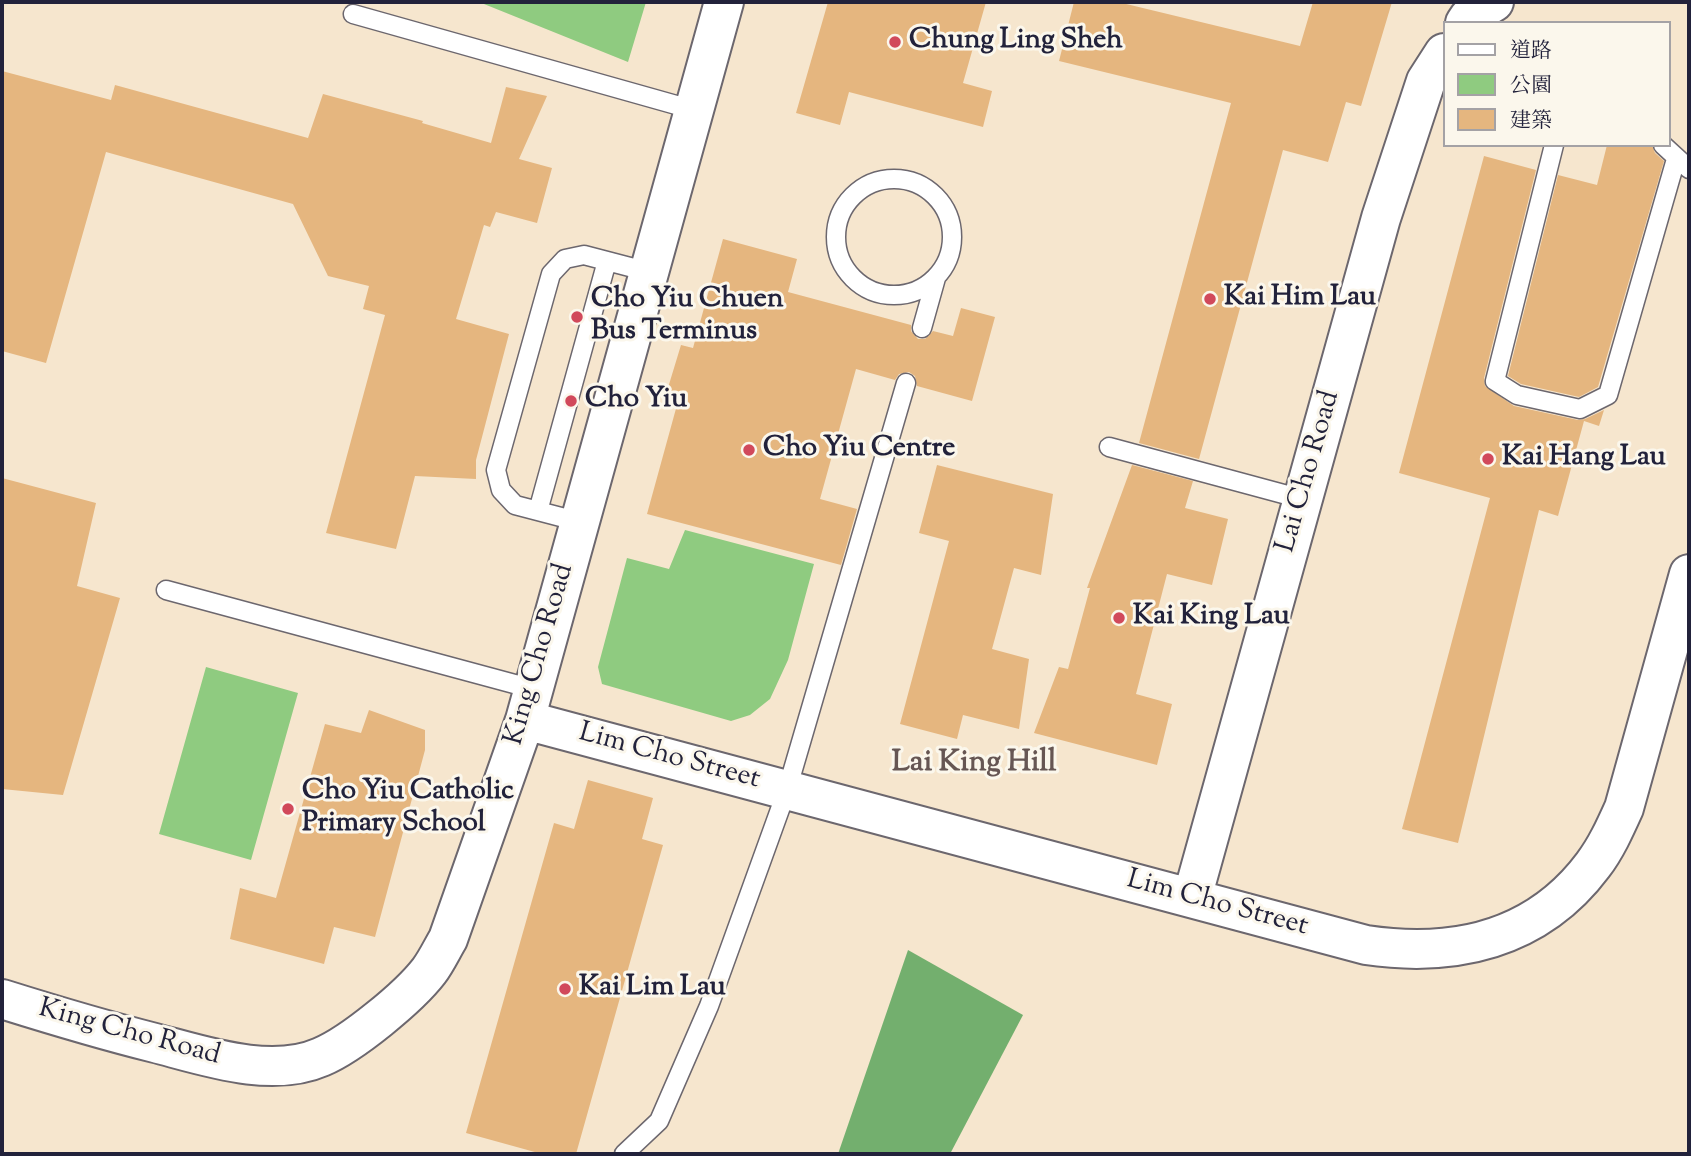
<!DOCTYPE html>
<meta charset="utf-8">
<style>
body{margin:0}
#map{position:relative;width:1691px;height:1156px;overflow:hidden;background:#f6e6ce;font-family:"Sorts Mill Goudy","Noto Serif TC",serif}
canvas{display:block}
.frame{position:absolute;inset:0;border:4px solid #22223b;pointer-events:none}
.legend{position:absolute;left:1443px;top:21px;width:228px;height:126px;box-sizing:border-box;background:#fbf7ec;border:2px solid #a4a2a5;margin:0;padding:9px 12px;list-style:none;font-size:21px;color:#22223b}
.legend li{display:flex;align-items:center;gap:14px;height:35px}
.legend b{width:35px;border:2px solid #a4a2a5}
</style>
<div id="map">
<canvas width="1691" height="1156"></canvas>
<div class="frame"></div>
<ul class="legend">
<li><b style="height:9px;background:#fff"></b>道路</li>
<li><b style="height:19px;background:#8fcb80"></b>公園</li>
<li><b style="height:19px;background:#e5b67f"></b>建築</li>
</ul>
</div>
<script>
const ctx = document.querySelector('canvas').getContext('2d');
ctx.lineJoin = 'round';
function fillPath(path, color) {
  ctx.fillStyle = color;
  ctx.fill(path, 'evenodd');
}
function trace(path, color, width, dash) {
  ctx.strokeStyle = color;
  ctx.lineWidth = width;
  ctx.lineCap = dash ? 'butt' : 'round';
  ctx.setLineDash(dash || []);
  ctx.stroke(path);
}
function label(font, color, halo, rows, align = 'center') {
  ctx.font = font + ' "Sorts Mill Goudy",serif';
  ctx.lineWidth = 6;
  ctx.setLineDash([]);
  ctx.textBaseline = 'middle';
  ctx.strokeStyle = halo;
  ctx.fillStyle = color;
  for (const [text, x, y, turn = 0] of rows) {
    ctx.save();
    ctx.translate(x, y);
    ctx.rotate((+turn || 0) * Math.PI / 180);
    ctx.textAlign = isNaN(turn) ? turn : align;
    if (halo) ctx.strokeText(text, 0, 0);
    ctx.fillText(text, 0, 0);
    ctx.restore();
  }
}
const green = new Path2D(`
 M479,2H646L628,62Z
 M685,530L814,564L788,660L770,699L750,715L731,721L602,684L598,667L627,558L669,569Z
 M206,667L298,693L251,860L159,834Z`);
const forest = new Path2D(`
 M908,950L1023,1015L950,1154H838Z`);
const building = new Path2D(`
 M828,2H986L963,83L992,91L983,127L849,92L840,125L796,113Z
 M1074,2H1118L1300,46L1313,2H1392L1361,106L1346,102L1328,162L1283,150L1199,459L1139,443L1231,103L1059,61Z
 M2,71L111,100L115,85L308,138L323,94L423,121L422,123L491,143L506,87L547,96L519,159L552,168L537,223L496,212L490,227L484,225L456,319L509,334L476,460V479L415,476L396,549L326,533L385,315L363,309L369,286L328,276L293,204L106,152L46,363L2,351Z
 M1607,145H1652L1655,153L1664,161L1598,387L1579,397L1521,384L1508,376L1558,175L1597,185Z
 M1484,156L1536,170L1484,378L1485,386L1514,406L1578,420L1585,419L1604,410L1599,426L1584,421L1558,516L1539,510L1458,843L1402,829L1490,498L1399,473Z
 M723,239L797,259L788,292L911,325V331L918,339H925L933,331L953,336L961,308L995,317L972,401L917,386L915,376L909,372L899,374L895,380L856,369L820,499L857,509L841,565L647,514L680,394L667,391L681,345L693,348Z
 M937,465L1053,494L1041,575L1014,568L992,649L1029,659L1019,729L963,715L957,739L900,724L949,541L919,533Z
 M1132,465L1193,481L1185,508L1228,519L1212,585L1167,574L1136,694L1172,704L1157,765L1034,733L1059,667L1068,669L1090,588H1087Z
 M2,478L96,503L77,586L120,598L63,795L2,789Z
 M369,710L425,730V750L375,937L334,927L324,964L230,939L240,888L276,898L325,724L361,733Z
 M588,780L653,798L642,839L663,845L576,1154H542L466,1133L554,823L574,829Z`);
const service = new Path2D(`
 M353,14L694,110
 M1554,145L1495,381L1517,395L1580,409L1608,395L1676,159
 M1663,145L1689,169
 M836 237a58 58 0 1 1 116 0a58 58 0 1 1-116 0Z
 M922,328L936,278
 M1109,447L1302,499
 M538,511L607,261
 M580,522L515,505L501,490L496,470L551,274L565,259L584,255L649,272
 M166,590L533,689
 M624,1154L659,1121L709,1006L787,790L906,383`);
const tertiary = new Path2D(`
 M1465,23L1469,17L1494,2
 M525,720L1366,945C1454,958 1537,940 1593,865C1606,848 1615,828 1624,808L1689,574
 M1192,898L1381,218L1426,81L1444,53
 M2,999C53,1015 103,1030 155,1043C205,1056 271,1079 321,1057C352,1044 409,997 429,971C436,962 442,949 448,939L525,720L724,2`);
const markers = [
 [895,42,7,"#d1495b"],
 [1210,299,7,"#d1495b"],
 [577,317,7,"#d1495b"],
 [571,401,7,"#d1495b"],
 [749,450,7,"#d1495b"],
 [1488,459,7,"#d1495b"],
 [1119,618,7,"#d1495b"],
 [288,809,7,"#d1495b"],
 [565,989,7,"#d1495b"]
];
const poiNames = [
 ["Chung Ling Sheh",909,42],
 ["Kai Him Lau",1224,299],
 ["Cho Yiu Chuen",591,301],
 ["Bus Terminus",591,333],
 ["Cho Yiu",585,401],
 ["Cho Yiu Centre",763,450],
 ["Kai Hang Lau",1502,459],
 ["Kai King Lau",1133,618],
 ["Cho Yiu Catholic",302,793],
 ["Primary School",302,825],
 ["Kai Lim Lau",579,989]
];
const streetNames = [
 ["Lai Cho Road",1310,472,-74],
 ["King Cho Road",541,655,-74],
 ["Lim Cho Street",669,758,15],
 ["Lim Cho Street",1217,905,15],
 ["King Cho Road",129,1034,15]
];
const neighbourhoodNames = [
 ["Lai King Hill",974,765]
];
fillPath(green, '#8fcb80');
fillPath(forest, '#73af6e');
fillPath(building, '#e5b67f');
trace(service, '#6c676e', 21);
trace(tertiary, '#6c676e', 42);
trace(service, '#fff', 18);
trace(tertiary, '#fff', 38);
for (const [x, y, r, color] of markers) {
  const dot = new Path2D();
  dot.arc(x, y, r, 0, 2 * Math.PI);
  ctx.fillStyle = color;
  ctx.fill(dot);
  trace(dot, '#fbf7ec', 2.5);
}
label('bold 28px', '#22223b', '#fbf7ec', poiNames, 'left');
label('28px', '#22223b', '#fbf7ec', streetNames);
label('bold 30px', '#665653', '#fbf7ec', neighbourhoodNames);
</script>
